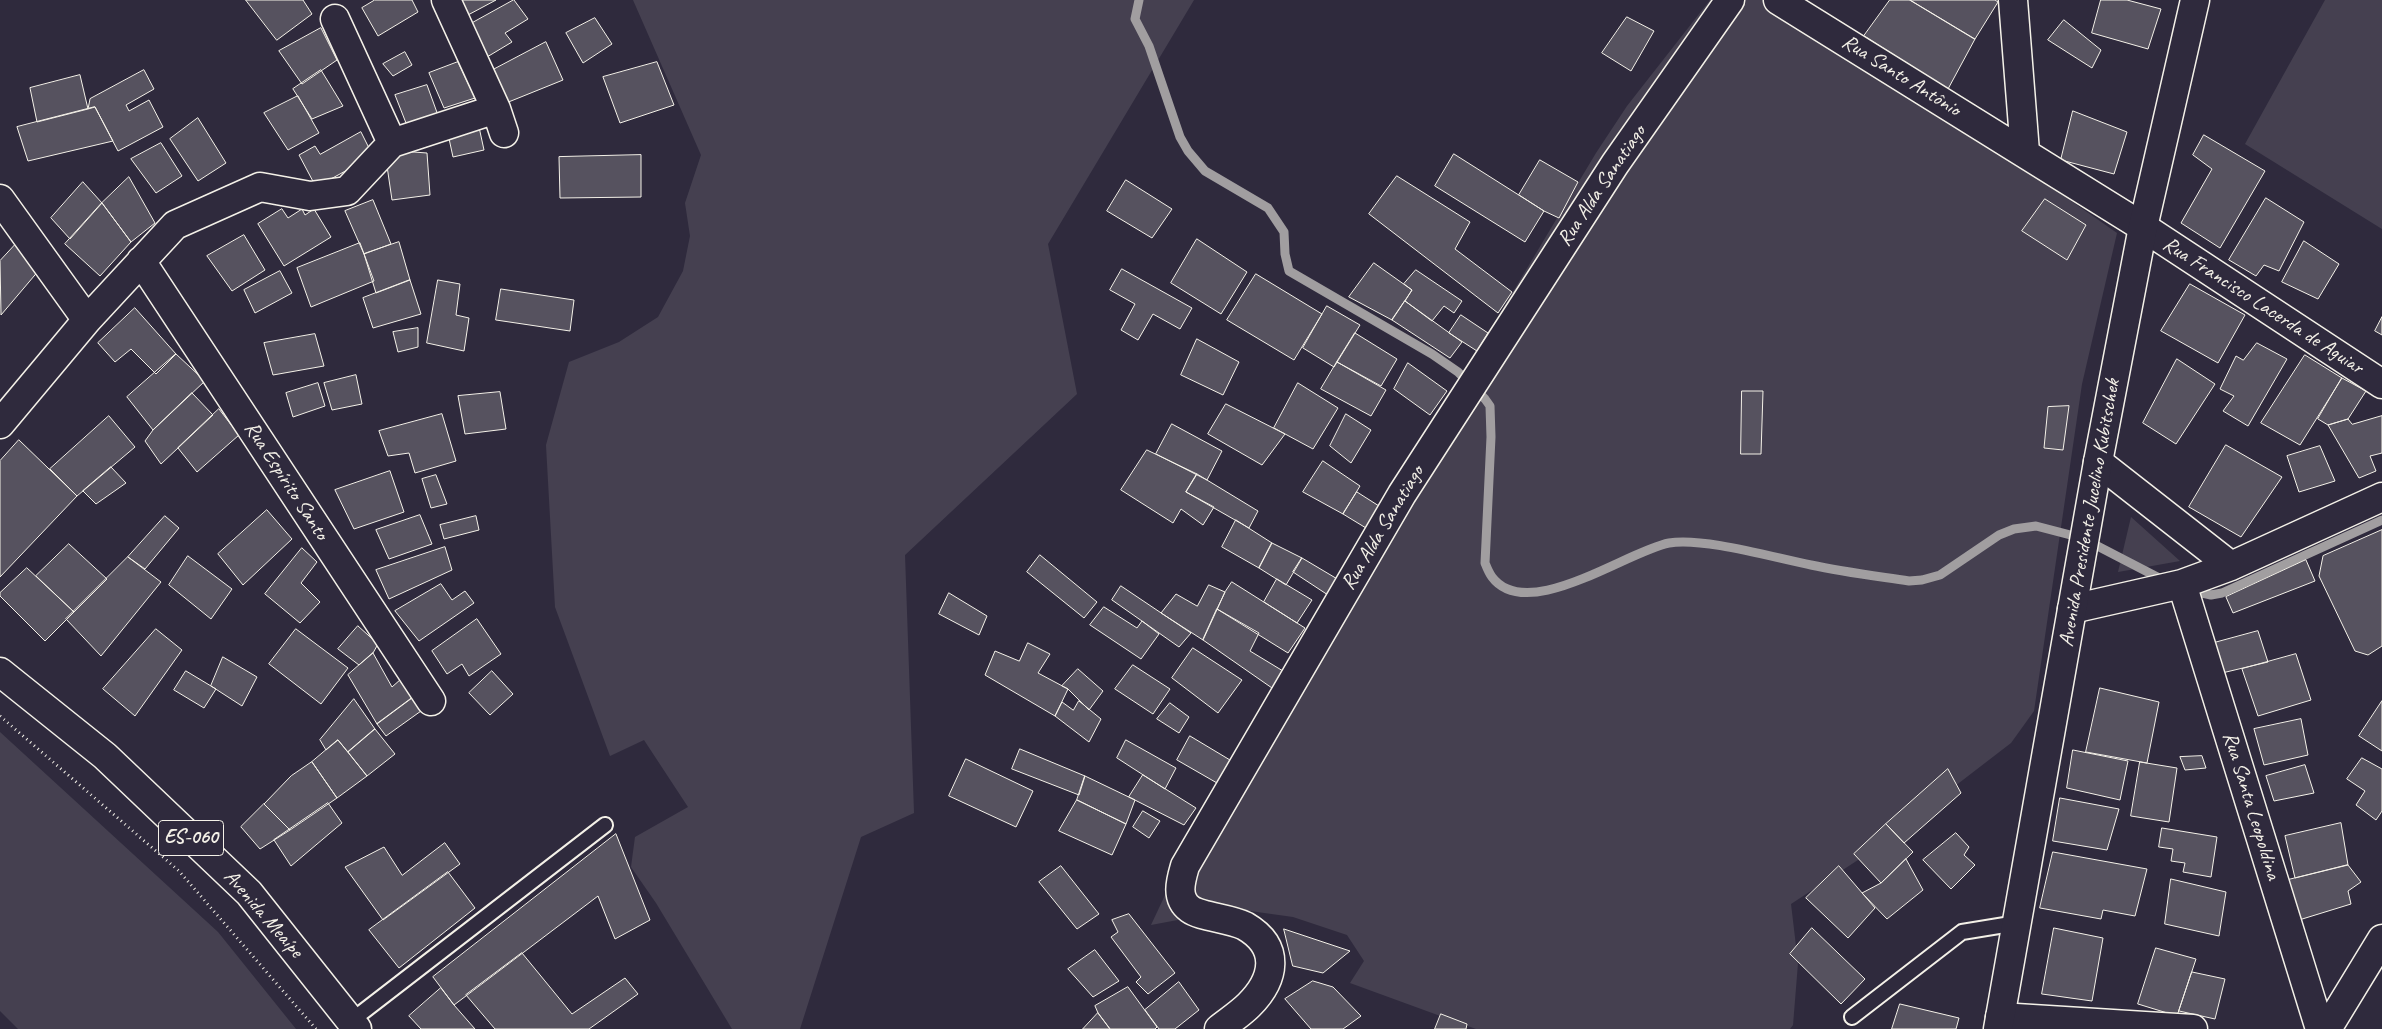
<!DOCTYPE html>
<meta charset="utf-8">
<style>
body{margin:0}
canvas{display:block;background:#2f2a3d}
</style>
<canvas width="2382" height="1029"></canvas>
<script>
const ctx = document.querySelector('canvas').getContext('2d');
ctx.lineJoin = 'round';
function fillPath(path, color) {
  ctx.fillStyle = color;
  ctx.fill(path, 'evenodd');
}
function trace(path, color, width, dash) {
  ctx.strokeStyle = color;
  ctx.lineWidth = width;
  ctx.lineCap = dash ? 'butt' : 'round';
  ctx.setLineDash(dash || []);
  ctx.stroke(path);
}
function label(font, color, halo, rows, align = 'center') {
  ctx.font = font + ' Caveat,sans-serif';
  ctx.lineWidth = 4;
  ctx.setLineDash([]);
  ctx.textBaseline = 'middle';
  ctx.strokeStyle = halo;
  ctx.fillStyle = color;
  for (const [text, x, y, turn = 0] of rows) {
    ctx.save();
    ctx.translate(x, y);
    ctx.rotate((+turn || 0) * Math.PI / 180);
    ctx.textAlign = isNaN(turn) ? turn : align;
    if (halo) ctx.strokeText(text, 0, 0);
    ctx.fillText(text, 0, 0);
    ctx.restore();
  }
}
const green = new Path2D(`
 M633,0H1194L1048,244L1077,394L905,555L914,813L861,837L800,1029H732L656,903L631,867L635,837L688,807L644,740L610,756L555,607L546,445L569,362L619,342L658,317L683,271L690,236L685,203L701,155Z
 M1710,0H1780L1808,17L2117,233L2082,384L2034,711L2011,743L1864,856L1791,904L1798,963L1793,1025L1790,1029H1476L1350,983L1364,961L1347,935L1293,917L1236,909L1151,925L1213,793L1596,153L1627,106Z
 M2325,0H2382V229L2245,144Z
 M2131,517L2180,561L2118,572Z
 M0,732L218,932L296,1029H18L0,1011Z`);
const stream = new Path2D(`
 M1139,0L1135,19L1149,46L1180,137L1188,151L1205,171L1268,208L1284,232L1285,254L1289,271L1432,354L1458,372L1485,399L1490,406L1491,437L1485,563C1487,568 1489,573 1492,577C1527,624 1627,551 1669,543C1703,537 1775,558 1811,565C1843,572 1876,576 1909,581L1922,580L1940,575L1999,535L2014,529L2036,526L2082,538L2165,581
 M2189,590L2211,595L2222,593L2382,520`);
const building = new Path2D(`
 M246,0H303L312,14L277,40Z
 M375,0H412L418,12L378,36L362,8Z
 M459,0H496L468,15Z
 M514,0L528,19L505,33L512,42L487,57L467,26Z
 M1890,0H1910L1975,39L1948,89L1864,36Z
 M1910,0H1995L1998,2L1975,39Z
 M2101,0H2127L2161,9L2148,49L2092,33Z
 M1627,17L1654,31L1631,71L1602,53Z
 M595,18L612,44L583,63L566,33Z
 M2064,20L2101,50L2092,68L2048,40Z
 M321,28L337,60L302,84L279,51Z
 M546,42L563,80L506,103L491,71Z
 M405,52L412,65L393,76L383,64Z
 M458,62L475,98L444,108L429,73Z
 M657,62L674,105L620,123L603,77Z
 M144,70L154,89L126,105L129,111L149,100L163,127L118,151L95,107L88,109L90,99Z
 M321,70L343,106L312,119L293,89Z
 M80,75L88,109L37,122L30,88Z
 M427,85L439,118L406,123L395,95Z
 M298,96L319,133L288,150L264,113Z
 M95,107L113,141L28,161L17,127Z
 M2073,111L2127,132L2114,174L2061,160Z
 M198,118L226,163L198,181L170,139Z
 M479,127L484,150L453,157L448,134Z
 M361,132L373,156L316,187L299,155L315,146L320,154Z
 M2204,135L2265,171L2220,248L2181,223L2212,169L2193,155Z
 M161,143L182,176L156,193L131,159Z
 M400,151L427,153L430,195L392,200L387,166Z
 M1454,154L1544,211L1525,242L1435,186Z
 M641,155V197L560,198L559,157Z
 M1540,160L1578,182L1559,218L1544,211L1519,195Z
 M1397,176L1470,222L1455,249L1512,292L1498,313L1369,214Z
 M129,177L155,223L131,242L102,203Z
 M1126,180L1172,209L1152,238L1107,211Z
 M83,182L102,203L70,239L51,218Z
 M2266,198L2304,222L2279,271L2264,265L2256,276L2229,260Z
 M2045,199L2086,225L2067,260L2022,231Z
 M373,200L391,244L364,254L345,211Z
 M102,203L131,242L100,276L65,244Z
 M282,209L288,218L302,209L305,215L314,209L331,237L284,266L258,224Z
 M244,235L265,270L232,291L207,256Z
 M1197,239L1247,272L1221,314L1171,283Z
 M2304,241L2339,264L2318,299L2282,282Z
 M399,242L410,280L376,293L364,254Z
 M360,243L374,281L311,307L297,268Z
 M15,245L40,269L1,315L0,261Z
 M1374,263L1412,290L1392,320L1349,297Z
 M1122,269L1192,308L1180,329L1153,314L1138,340L1121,330L1135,304L1110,290Z
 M1416,270L1462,301L1454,313L1444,306L1432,321L1405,301L1412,290L1404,284Z
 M280,271L292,293L255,313L244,290Z
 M1256,274L1322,314L1294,360L1227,320Z
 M410,280L421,314L373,328L363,298Z
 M438,280L460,284L456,315L469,318L464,351L427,343Z
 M2190,284L2245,315L2218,363L2161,331Z
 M501,289L574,300L570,331L496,320Z
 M1405,301L1462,342L1450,358L1392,320Z
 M1327,306L1360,325L1334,367L1303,348Z
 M135,308L176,354L156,374L131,349L115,362L98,343Z
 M1461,315L1488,333L1477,351L1449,333Z
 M2382,317V335L2375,331Z
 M418,328V347L398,352L393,332Z
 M1355,333L1397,359L1381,386L1337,362Z
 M315,334L324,366L273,375L264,343Z
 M1197,339L1239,362L1223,395L1181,375Z
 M2257,343L2287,359L2248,426L2223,411L2234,396L2220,389L2236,356L2243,360Z
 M176,354L205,381L153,430L127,397Z
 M2305,355L2342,378L2300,445L2261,423Z
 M2177,359L2215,384L2176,444L2143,423Z
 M1337,362L1386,390L1371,416L1321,389Z
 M1408,363L1447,391L1430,415L1394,389Z
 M356,375L362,404L332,410L324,383Z
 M2342,378L2366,391L2348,419L2328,425L2318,419Z
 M318,383L325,406L293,417L286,393Z
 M1298,383L1338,408L1313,449L1274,428Z
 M1742,391H1763L1761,454H1741Z
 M500,392L506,429L465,434L458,396Z
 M192,393L213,415L161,464L145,441L153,430Z
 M1226,404L1285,434L1262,465L1208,434Z
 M2069,406L2063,450L2044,448L2048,407Z
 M219,409L239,435L197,472L178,448Z
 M442,414L456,461L415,473L409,453L388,456L379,431Z
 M1346,414L1371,430L1351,463L1330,446Z
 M109,416L135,447L77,496L50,469Z
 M2382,416V453L2370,456L2376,471L2359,478L2328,425L2348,419L2352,424Z
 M1172,424L1222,451L1207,480L1156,454Z
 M19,440L77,496L0,577V461Z
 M2226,445L2282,477L2241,537L2189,507Z
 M2320,446L2335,481L2299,492L2287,456Z
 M1147,450L1197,474L1186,492L1214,507L1203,525L1181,509L1173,523L1121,490Z
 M1323,461L1360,486L1343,514L1303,492Z
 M111,467L126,483L96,504L83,491Z
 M390,471L404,512L354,529L335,490Z
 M1197,474L1258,511L1249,528L1186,492Z
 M436,475L447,504L431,508L422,479Z
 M1357,492L1379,506L1366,528L1343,514Z
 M267,510L292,539L243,585L218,554Z
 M420,515L432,544L389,559L376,530Z
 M165,516L179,528L145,569L128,557Z
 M476,516L479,530L444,539L440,525Z
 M1236,520L1272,543L1259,568L1222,547Z
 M2382,530V646L2368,655L2355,651L2319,576L2323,556Z
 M1272,543L1302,558L1286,585L1259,568Z
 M69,544L107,579L74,612L36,576Z
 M445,547L452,570L389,599L376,570Z
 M302,548L317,562L301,583L320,602L300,623L265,594Z
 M1040,555L1097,602L1084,618L1027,572Z
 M188,556L232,589L211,619L169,585Z
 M128,557L161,582L101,656L66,619Z
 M1302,558L1339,580L1328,595L1293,572Z
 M2306,560L2315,581L2233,613L2226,597Z
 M27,568L74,612L45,641L0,596V593Z
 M1277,579L1312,600L1297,623L1264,602Z
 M1232,582L1305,628L1288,653L1217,609L1225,592Z
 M441,584L452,600L465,591L474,603L419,641L395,611Z
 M1209,585L1225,592L1203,640L1161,613L1176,594L1197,606Z
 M1121,586L1191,633L1179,647L1112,600Z
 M949,593L987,616L979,635L939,614Z
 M1104,607L1137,628L1142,621L1159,634L1141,659L1090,625Z
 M1217,609L1259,633L1250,651L1283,671L1272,688L1203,640Z
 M477,619L501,654L469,676L462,664L447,674L432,651Z
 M358,626L378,644L373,653L359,665L338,649Z
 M156,629L182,650L135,716L103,689Z
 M296,629L348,668L321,704L269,664Z
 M2258,631L2268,662L2222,673L2214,643Z
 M1028,643L1050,654L1038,673L1068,689L1055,716L985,675L995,651L1019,661Z
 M1193,648L1242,680L1218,713L1172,678Z
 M373,653L392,687L401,679L412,698L377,724L348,675Z
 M2296,654L2311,700L2258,716L2242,669Z
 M223,657L257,677L242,706L211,686Z
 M1133,665L1170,689L1153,714L1115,689Z
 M1078,669L1103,691L1089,710L1068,689L1062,686Z
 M186,671L216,689L204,708L174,690Z
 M492,671L513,694L490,715L469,693Z
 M2100,688L2159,702L2147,763L2086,752Z
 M412,698L421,711L386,736L377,724Z
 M354,699L375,729L348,752L338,740L326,750L320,740Z
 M1079,701L1101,719L1089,742L1055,716L1062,702L1073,710Z
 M2382,701V751L2359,736Z
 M1170,703L1189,717L1179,733L1157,719Z
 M2301,719L2308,755L2264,765L2254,729Z
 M375,729L395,754L367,776L348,752Z
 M1190,736L1230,760L1217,783L1177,760Z
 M338,740L367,776L337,798L312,762Z
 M1126,740L1176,768L1165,789L1117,758Z
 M1020,749L1085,776L1079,795L1012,769Z
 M2073,750L2128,761L2120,800L2067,788Z
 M2202,756L2206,768L2185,770L2180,757Z
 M2362,758L2382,769V811L2376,820L2356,805L2365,791L2347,779Z
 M966,759L1033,791L1016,827L949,796Z
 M312,762L337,798L290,830L264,804L291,776Z
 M2140,762L2177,768L2169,822L2131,816Z
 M2305,765L2314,793L2274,801L2266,776Z
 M1948,769L1961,793L1904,843L1886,824Z
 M1143,775L1196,808L1184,825L1129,797Z
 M1085,776L1135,800L1126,824L1077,800Z
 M2060,798L2119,809L2107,850L2053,841Z
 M1077,800L1126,824L1112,855L1059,831Z
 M328,803L342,823L291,866L274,840Z
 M264,804L290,830L260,849L241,827Z
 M1143,811L1160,821L1149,838L1133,827Z
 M2341,823L2348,865L2295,878L2285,836Z
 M1886,824L1913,852L1881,883L1854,854Z
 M2162,828L2217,837L2211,877L2183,872L2185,863L2171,861L2173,849L2159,847Z
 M1956,833L1969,847L1964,855L1975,865L1951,889L1923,860Z
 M616,834L650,920L615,939L598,896L454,1005L433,977Z
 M445,843L460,864L383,920L345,867L384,847L402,875Z
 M2053,852L2147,869L2135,916L2103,910L2101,919L2040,908Z
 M1906,859L1923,890L1887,919L1862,893L1881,883Z
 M2348,865L2361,882L2348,891L2351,904L2299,920L2284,881Z
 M1061,866L1099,914L1077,929L1039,882Z
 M1839,866L1875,908L1848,938L1806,898Z
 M448,872L475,908L399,968L369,930Z
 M2171,879L2226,892L2219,936L2165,924Z
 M1129,914L1175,973L1148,994L1136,982L1141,977L1111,937L1118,932L1112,920Z
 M1812,928L1865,979L1841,1004L1790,954Z
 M2054,928L2103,938L2092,1001L2042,994Z
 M1284,929L1350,951L1323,973L1293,966Z
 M2156,948L2196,959L2177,1016L2138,1004Z
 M1095,950L1119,981L1093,997L1068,969Z
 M522,953L572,1014L625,978L638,994L589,1029H495L466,995Z
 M2192,972L2225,979L2215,1019L2179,1011Z
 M1313,981L1333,987L1361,1016L1343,1029H1311L1285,999Z
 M1179,982L1199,1010L1175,1029H1159L1145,1010Z
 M1128,987L1157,1027L1155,1029H1110L1098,1013L1095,1006Z
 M441,988L454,1005L475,1029H421L409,1016Z
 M1900,1004L1959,1018L1956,1029H1892Z
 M1098,1013L1110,1029H1083Z
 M1441,1014L1467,1024L1466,1029H1435Z`);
const path = new Path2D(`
 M0,716L179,871L316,1029`);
const lane = new Path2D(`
 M1852,1017L1962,932L2017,923
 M351,1021L605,825`);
const street = new Path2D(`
 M446,0L496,109L504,133
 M1778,0L2143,227L2382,384
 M2013,0L2025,152
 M335,19L392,143
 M0,199L87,320
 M141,261L431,701
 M0,424L87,320L175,225L260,187L310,196L347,191L392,143L496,109
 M2098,462L2231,566
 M2182,584L2320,1029
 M2072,609L2182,584L2231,566L2382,497
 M2000,1017L2193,1029
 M1219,1029C1229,1021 1240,1014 1249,1005C1275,979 1281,947 1245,926C1229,918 1201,917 1190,909C1175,898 1181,880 1185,866L1402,494L1615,164L1730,0
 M2327,1029L2382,939`);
const secondary = new Path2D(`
 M1998,1029L2098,462L2143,227L2195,0`);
const primary = new Path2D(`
 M0,672L105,756L249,893L357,1029`);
const shields = [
 [191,838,65]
];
const shieldNames = [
 ["ES-060",191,838]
];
const streetNames = [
 ["Rua Santo Antônio",1901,76,32],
 ["Rua Alda Sanatiago",1602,186,-56],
 ["Rua Francisco Lacerda de Aguiar",2263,306,33],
 ["Rua Espírito Santo",286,481,57],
 ["Avenida Presidente Jucelino Kubitschek",2090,513,-80],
 ["Rua Alda Sanatiago",1383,528,-59],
 ["Rua Santa Leopoldina",2251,806,73],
 ["Avenida Meaípe",263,914,49]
];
fillPath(green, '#454050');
trace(stream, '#a19ea0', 9);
fillPath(building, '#56525f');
trace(building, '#f4f1e8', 1);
trace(lane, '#f4f1e8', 18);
trace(street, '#f4f1e8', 31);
trace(secondary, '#f4f1e8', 31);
trace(primary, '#f4f1e8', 31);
trace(path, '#f4f1e8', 3, [1, 4]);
trace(lane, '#2f2a3d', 14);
trace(street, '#2f2a3d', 28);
trace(secondary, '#2f2a3d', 28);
trace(primary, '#2f2a3d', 28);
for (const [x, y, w] of shields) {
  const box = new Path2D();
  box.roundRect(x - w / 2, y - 17.5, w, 35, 4);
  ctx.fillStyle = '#2f2a3d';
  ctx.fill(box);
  trace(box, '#f4f1e8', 1);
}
label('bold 20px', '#f4f1e8', null, shieldNames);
label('21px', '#f4f1e8', '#2f2a3d', streetNames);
</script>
